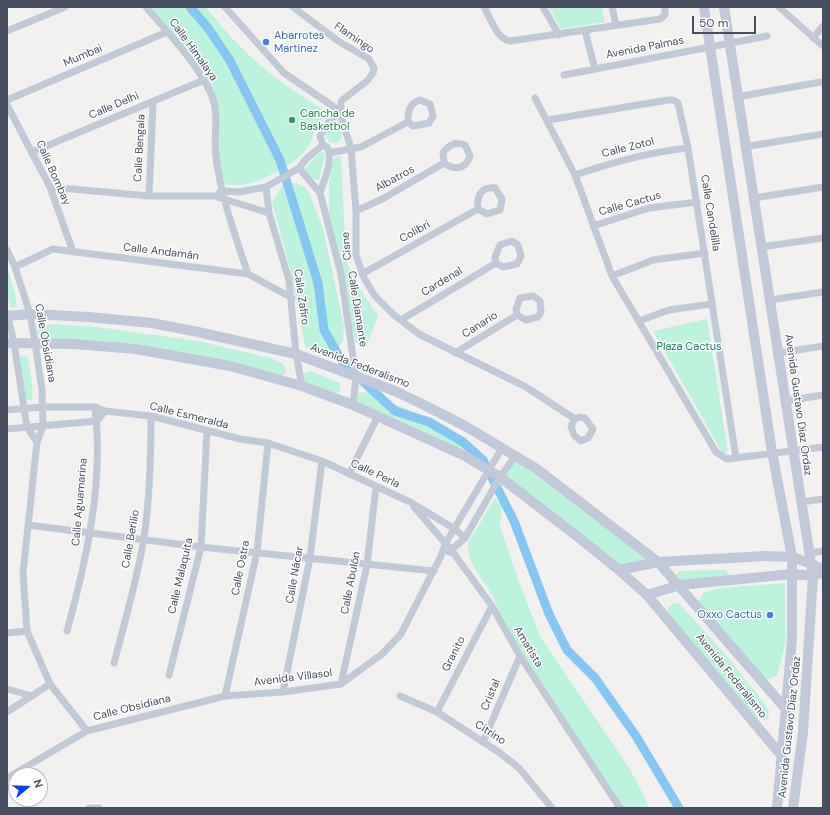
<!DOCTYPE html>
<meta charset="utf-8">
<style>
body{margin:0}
#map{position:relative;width:830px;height:815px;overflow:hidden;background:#f3f0f0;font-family:"DM Sans",sans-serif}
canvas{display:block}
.frame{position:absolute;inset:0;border:8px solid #464e5f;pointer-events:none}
.north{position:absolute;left:8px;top:767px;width:40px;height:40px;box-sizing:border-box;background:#fff;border:1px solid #b5b8bf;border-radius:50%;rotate:71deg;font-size:11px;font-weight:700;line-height:16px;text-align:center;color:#464e5f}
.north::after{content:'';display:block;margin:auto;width:14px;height:18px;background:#0941f3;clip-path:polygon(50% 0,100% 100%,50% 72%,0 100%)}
.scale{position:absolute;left:692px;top:16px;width:64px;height:18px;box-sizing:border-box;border:2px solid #464e5f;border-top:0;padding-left:5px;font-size:12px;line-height:14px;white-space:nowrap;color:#464e5f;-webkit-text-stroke:3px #fff;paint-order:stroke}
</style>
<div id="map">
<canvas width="830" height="815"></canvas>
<div class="frame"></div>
<div class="north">N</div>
<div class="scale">50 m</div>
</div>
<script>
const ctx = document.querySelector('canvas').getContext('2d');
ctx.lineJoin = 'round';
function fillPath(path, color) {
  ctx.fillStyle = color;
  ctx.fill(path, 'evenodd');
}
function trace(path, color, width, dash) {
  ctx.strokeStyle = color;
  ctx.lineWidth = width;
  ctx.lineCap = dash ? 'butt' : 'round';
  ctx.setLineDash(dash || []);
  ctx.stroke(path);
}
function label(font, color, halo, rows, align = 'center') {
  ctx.font = font + ' "DM Sans",sans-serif';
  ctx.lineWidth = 3;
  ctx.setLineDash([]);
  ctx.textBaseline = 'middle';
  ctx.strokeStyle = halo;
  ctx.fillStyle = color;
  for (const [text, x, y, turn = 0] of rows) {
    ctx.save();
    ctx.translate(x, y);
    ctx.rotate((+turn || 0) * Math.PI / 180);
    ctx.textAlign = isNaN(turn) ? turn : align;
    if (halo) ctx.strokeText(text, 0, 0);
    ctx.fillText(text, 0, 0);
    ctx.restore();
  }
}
const green = new Path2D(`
 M149,7H206C241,53 279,84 328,112L327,117C312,127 315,138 306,150C297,162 266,179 251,183C243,186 235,185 226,185L218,165L215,100Z
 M549,7H602L605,22L561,29Z
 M326 135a8 8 0 1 1 16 0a8 8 0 1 1-16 0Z
 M322,152L325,154L319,180C313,180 306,175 304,170L318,154Z
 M337,156L341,157L346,260L356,283L378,316L366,347L355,342L329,216V183L333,160Z
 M296,183L306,188L309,193L323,228L344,326L343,342L334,353L319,356L305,346L290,268L272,202L283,184Z
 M7,268L15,292L17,306L14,308H11L7,294Z
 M707,319L728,452L723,454L653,331Z
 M49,324L97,327L198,341L270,358L282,363L286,369L285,374L282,376L137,344L43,339L37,334L38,326Z
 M21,355L27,356C30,370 34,386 32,400H28L26,399L20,358Z
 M311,371L340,383V392L336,393L305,384L302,374Z
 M366,392L423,416L467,439L470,443L469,450L460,449L397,419L358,404L357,396L360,393Z
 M516,456L657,562L620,569L500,477Z
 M495,498L502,506L500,526L518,579L540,636L631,771L650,808H622L505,627C501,617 498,606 493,597C484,579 467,565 468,543Z
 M726,570L730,577L680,580L676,575L679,571Z
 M785,583L786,641L777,676L765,680L698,602L704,592L720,588Z
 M674,603H679L725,654L764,703L769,712L768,718L764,720L756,718L668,614V608Z`);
const canal = new Path2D(`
 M190,7L208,28L229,59L280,160L318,283L324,330L343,363L395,411L429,422L463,442L483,460L514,521L549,614L567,650L595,678L636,736L679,808`);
const street = new Path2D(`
 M146,7C167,32 198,64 211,94C220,113 213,137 216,157C221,197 235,235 248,274
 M225,7L284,73L340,111
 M293,7L338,41L369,59L374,68L373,73L367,81L341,101V117L351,148L356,211V255L364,278L375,296L394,315L419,334L526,387L575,419L580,417L585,418L593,429L588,438L581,441L574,435L571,426L575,419
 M484,7C490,18 497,39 510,41L660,19L665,15V7
 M543,7L559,35
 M612,7L616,25
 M779,7L823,46
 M7,31L65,7
 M585,31L595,69
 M813,38L823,26
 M564,75L767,36
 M736,97L821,82
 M535,98L575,175L612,276L716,452L727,459L823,447
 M7,100L167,32
 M7,105L50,187L73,252
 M548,120L668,100H673L678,103L688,148L736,458
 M323,145L320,136L327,124L340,111
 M744,147L823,134
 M32,152L204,80
 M329,153L361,147L408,122C408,111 409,104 420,100L430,104L433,116L429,123L413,126L408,122
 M299,168L320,193L341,274L356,378L353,405
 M575,175C613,162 649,152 688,148
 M50,187L149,196H214L269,213
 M266,187L269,213L289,280L296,354L302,386
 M219,193L222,191L239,192L266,187L299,168L307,158L323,145L327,147C334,160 324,180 320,193
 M149,196L153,102
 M754,198L823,187
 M356,211L384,198L444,163L443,153C449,145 455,141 465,145L470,156C466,169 455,171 444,163
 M593,226L649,208L697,202
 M761,247L823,238
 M7,250L15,267L30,314L35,342L42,390L43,426L37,442L23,573L27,631L50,684L87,731
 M15,267L53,249L248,274L292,298
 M362,274L478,209C476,197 481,186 495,188L502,199L500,210L487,214L478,209
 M612,276L653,260L705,253
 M770,300L823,292
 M7,313L14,343L27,427L37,442
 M401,320L496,263L495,257L500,245L512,241L518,245L521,256L517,264L503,267L496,263
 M639,321L669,310L711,304
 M455,353L517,315L516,309L520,298L533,296L540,301L541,312L538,317L526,320L517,315
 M779,353L823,346
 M786,401L823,395
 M7,410L42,407H95L105,411L151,416L240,439L268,443L322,461L410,502L455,529L465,538
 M7,429L97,421L105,411
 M349,474L378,416
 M801,502L823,499
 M414,507L452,551L492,606L520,656L620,808
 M28,525L201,547L434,571
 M449,552L465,538L500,477L516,455
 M811,553L823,551
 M67,631C87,558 104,482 95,407
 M7,633L27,631
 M114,663C125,621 137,580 144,538C150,497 151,457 151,416
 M169,675L201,547L207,431
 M341,684L367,565L376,487
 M7,689L32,696
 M283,692L310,558L322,461
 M225,696L257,552L268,443
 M400,696L437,712L500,753L519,768L552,808
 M7,712L50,684
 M437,712L492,606
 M483,742L520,656
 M7,778L87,731L225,696L283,692L341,684L382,654L401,634L441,556L445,544L502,448
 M89,808H99`);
const secondary = new Path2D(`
 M704,7L772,452L792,557V639L777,808
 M724,7L813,576L803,732L793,808
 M7,316L30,314L89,317L152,323L198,332L296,354L395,391L424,405L467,427L537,469L658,562L785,708
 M7,343L74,344L136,349L230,366L302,386L353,405L465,456L500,477L578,537L619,570L647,595L781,755
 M619,570L658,562L765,556L792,557L812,564L823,570
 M647,595L680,585L792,574L813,576L819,574`);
const markers = [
 [266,42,4,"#3f7fe0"],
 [292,120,4,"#2e9e5b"],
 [770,615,4,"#3f7fe0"]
];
const shopNames = [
 ["Abarrotes",274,36],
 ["Martinez",274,49],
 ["Oxxo Cactus",762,615,"right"]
];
const streetNames = [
 ["Flamingo",354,38,34],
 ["Avenida Palmas",645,48,-11],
 ["Calle Himalaya",193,50,54],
 ["Mumbai",83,56,-23],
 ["Calle Delhi",114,106,-23],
 ["Calle Bengala",140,148,-87],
 ["Calle Zotol",628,148,-14],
 ["Calle Bombay",53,173,66],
 ["Albatros",395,179,-29],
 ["Calle Cactus",630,204,-16],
 ["Calle Candelilla",710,213,81],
 ["Colibri",415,232,-29],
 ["Cisne",347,246,-95],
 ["Calle Andamán",161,252,7],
 ["Cardenal",442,282,-31],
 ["Calle Zafiro",301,297,82],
 ["Calle Diamante",357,309,81],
 ["Canario",480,325,-32],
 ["Calle Obsidiana",45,343,80],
 ["Avenida Federalismo",360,366,21],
 ["Avenida Gustavo Díaz Ordaz",798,405,82],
 ["Calle Esmeralda",189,416,14],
 ["Calle Perla",375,474,25],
 ["Calle Aguamarina",80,502,-85],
 ["Calle Berilio",131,539,-80],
 ["Calle Ostra",241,568,-79],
 ["Calle Nácar",295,575,-80],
 ["Calle Malaquita",181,576,-77],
 ["Calle Abulón",351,583,-79],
 ["Amatista",528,647,59],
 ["Granito",454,654,-63],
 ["Avenida Federalismo",731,676,51],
 ["Avenida Villasol",293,678,-7],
 ["Cristal",491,695,-67],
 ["Calle Obsidiana",132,708,-14],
 ["Avenida Gustavo Díaz Ordaz",790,727,-84],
 ["Citrino",490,733,33]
];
const leisureNames = [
 ["Cancha de",300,114],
 ["Basketbol",300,127]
];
const parkNames = [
 ["Plaza Cactus",689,347]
];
fillPath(green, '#bbf3dc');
trace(canal, '#84c7f4', 9);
trace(street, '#c2c9d6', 7);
trace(secondary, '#c1c8da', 10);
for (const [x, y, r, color] of markers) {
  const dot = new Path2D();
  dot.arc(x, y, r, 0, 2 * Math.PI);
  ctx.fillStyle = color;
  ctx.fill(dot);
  trace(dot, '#fff', 1.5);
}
label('11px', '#366cbe', '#fff', shopNames, 'left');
label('11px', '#464e5f', '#fff', streetNames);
label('11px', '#27864d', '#fff', leisureNames, 'left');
label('11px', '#0f825f', '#fff', parkNames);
</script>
